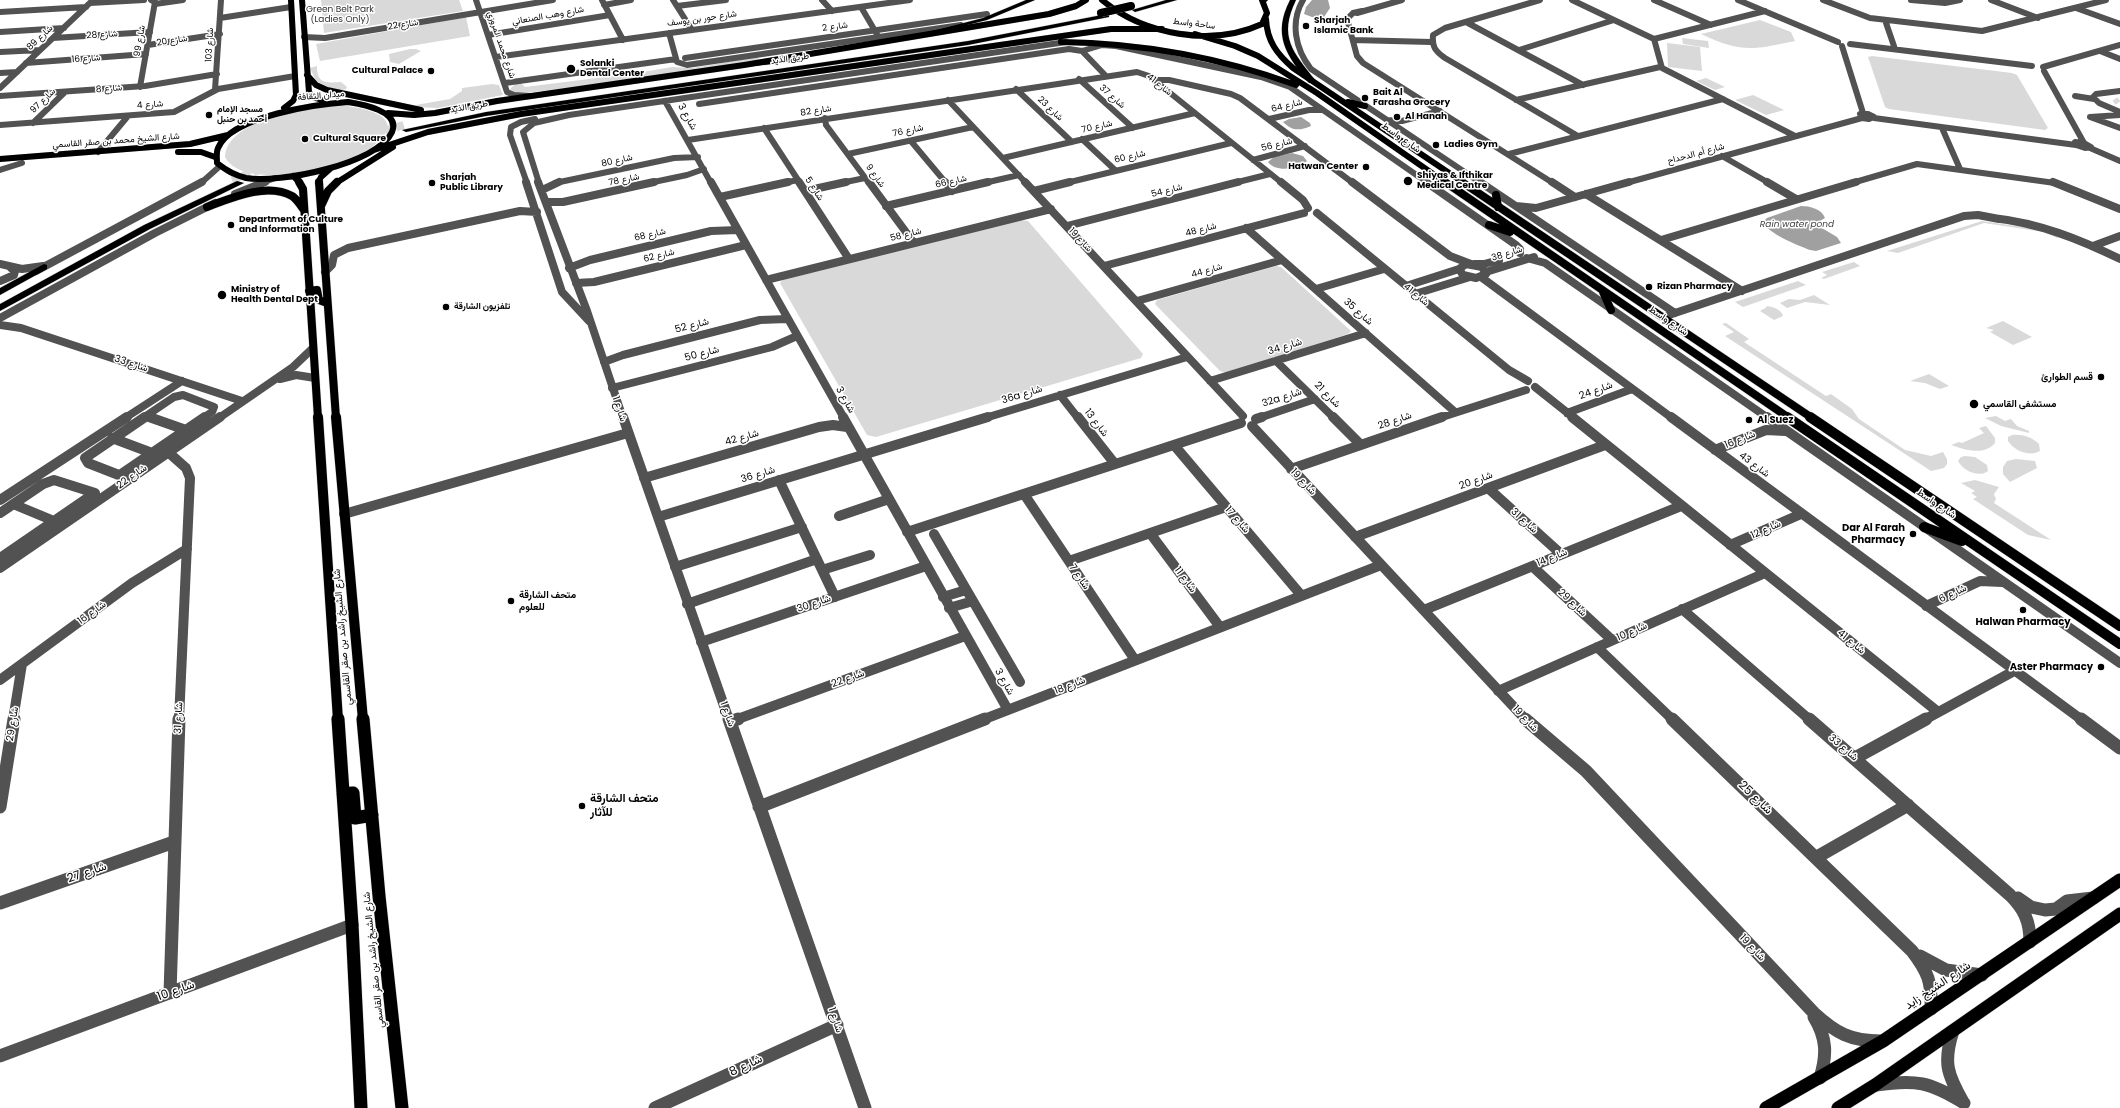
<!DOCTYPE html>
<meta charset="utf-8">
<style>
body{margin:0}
canvas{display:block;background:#fff}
</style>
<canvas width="2120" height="1108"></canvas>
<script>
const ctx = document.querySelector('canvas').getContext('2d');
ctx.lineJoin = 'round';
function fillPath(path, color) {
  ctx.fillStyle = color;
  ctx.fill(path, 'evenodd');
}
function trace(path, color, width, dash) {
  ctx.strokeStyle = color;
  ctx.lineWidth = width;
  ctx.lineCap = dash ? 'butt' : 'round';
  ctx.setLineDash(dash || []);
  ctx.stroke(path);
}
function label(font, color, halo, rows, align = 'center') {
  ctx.font = font + ' Poppins,Vazirmatn,sans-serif';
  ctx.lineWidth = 3;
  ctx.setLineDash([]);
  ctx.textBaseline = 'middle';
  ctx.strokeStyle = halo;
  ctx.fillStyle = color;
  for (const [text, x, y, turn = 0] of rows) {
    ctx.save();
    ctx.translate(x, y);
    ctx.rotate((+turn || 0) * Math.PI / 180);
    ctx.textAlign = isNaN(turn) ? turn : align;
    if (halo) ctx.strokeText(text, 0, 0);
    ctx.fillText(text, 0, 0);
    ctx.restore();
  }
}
const green = new Path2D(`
 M321,0H459L463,11L324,33Z
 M466,17L470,36L320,61L316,44Z
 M1760,20L1791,32L1795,41C1753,50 1741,53 1701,34Z
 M1682,38L1708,41L1709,48L1683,44Z
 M1667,43L1700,47L1702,71L1668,67Z
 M410,49H416L421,51L399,64L390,62L389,54Z
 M1872,56L2012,73L2017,75L2048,128L2045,130L1889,109L1885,107L1868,57Z
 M757,57L759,59L756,60L650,78L526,93L517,94L510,89L516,83H521L525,87L637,73L672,67L693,68Z
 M317,66C317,84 326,83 341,82L347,87L346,89L337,91L316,81L310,68Z
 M1706,78L1725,87L1715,90L1696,81Z
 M492,84L499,85L503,95L438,108L416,107V105L450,99L462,91V88Z
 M1753,95L1784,110L1766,115L1735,100Z
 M334,105C358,106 415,115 372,147C346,166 245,194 225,157C227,119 305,110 334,105Z
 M1021,220L1028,221L1143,354L1141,358L876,437L867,435L780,283L785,277Z
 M1982,221L2050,231L2062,236L2057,238L2044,232L1984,223L1898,253L1887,251Z
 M1854,262L1860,266L1824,279L1821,278L1827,275L1822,272Z
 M1276,266L1281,267L1351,331L1348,334L1226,373L1220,371L1155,304L1157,300Z
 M1798,281L1806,285L1743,307L1735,302Z
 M1814,295L1830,305L1805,302L1787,308L1780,303L1789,299L1800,300Z
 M1766,306C1772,306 1782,310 1783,316L1774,320L1760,311L1767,307Z
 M2003,321L2032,337L2013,345L1990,332L1994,330L1986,328Z
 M1726,323L1749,339L1744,342L1826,396L1831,394L1852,409L1859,419L1905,450L1931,456L1943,452L1947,459V464L1944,468L1931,471L1725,336L1734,332L1722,324Z
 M1929,374L1949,386L1940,389L1925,383L1910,381Z
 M1996,416L2005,421L2011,419L2017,426L2029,431V433L2001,426L1985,418Z
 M1986,426L1995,438V443C1984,456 1965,450 1951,445L1959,442L1962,443L1984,433L1979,428Z
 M2012,435C2022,434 2032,437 2039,444L2040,451C2030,457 2014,451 2008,441V437Z
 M1965,456L1975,457L1987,465L1988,471C1979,478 1963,471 1958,461L1961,457Z
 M2016,459L2035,461L2037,468L2010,482L2003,474V467L2007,461Z
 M1975,480L1999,487L1994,494L1996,499L1994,503L2051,540L2028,535L1973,499L1977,497L1971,493L1975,491L1961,483Z`);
const water = new Path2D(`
 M1312,0H1328L1330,8L1324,17H1312L1304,14L1306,7Z
 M1301,117L1310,123L1311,126C1299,131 1292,131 1283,122L1289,119Z
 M1292,153L1303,156L1307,161C1298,169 1276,173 1268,162L1274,157Z
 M1801,206C1810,206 1822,209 1825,218L1815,224L1837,237L1841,243L1816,251L1810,250C1799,246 1767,233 1763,222L1767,218Z`);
const minorTunnel = new Path2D(`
 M2115,99L2118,103`);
const highwayTunnel = new Path2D(`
 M232,180L300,154L404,125`);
const minorFar3 = new Path2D(`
 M476,0L507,92L514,95L529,96
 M602,0L623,40
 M673,0L692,30
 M822,0L832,11
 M1303,0C1290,22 1295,49 1311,69L1481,183
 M1540,0L1445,28L1433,35C1432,47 1435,51 1445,58L1578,136
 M1572,0L1654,39L1662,68L1795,136
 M1654,0L1711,25
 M1738,0L1838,42
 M1823,0L1870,18L1982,31L2106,0
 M1911,0L1945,3L1960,0
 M1991,0L2038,18
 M90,3L144,0
 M155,4L183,0
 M604,5L631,0
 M677,6L726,0
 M861,7L878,36
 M2076,8L2120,24
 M1362,11L1353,13L1347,19L1357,56L1363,63L1553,183
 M0,12L86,7
 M1357,13L1402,0
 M220,18L291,7
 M1885,20L1895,49
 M1466,22L1583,85
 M0,32L64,28
 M669,33L677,62L687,65L961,25
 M488,35L610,15
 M304,37L325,38L553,0
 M53,38L150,32
 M1654,39L1765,11
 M1353,40L1431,42
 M1850,44L2032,66
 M148,45L220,34
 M1842,46L1863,113
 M1519,50L1614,20
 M1082,51L1105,75
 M2100,51L2120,59
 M0,52L40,50
 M496,57L910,0
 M685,58L987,14
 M26,63L146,54
 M2043,67L2120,45
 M2044,71L2084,143
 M0,73L17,72
 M1079,79L1133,128
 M1155,80H1169L1231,94L1240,98L1353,183
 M505,83L676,59
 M140,87L155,2L151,0
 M0,88L93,0
 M1016,89L1072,142
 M215,90L221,0
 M2120,91L2096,94L2093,97L2099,103L2120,112
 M0,96L145,86L217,74
 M2075,96L2094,99
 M948,100L1026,183
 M1516,100L1660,67
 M665,101L711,183
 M699,104L1069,49L1082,51L1102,45L1116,46L1261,77L1290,87L1428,183
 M1860,114H1868L1874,117L1869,119L1862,118Z
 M2120,115L2090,117L2120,128
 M825,118L826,125L869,183
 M1874,118L2076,145
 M1269,119L1309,110H1323
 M1387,120L1402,121L1440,111
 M33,123L65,92
 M0,125L174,112L218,89L295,76
 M764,128L800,183
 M1942,128L1960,169
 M1082,139L1115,170
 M688,140L1137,72L1149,76L1282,183
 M910,140L946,183
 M2075,142L2084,143L2091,147L2085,148L2076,145Z
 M2090,148L2120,161
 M98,152L128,116
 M848,154L973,127
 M1509,154L1723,99
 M1722,156L1769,183
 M1003,158L1195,113
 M1253,160L1305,146
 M0,170L22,163
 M201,183L220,166
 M262,183L275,178
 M527,183L510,135L511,127L521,122L535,119
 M539,183L523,132L534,123L569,115L1066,42
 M555,183L674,158L698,157
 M649,183L687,175L704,169
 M783,183L798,180
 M841,183L865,178
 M984,183L1019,175
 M1066,183L1231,143
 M1234,183L1270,174
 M1626,183L1862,118
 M1852,183L1917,164L2055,183`);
const minorFar2 = new Path2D(`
 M526,182L562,292L589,321
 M538,182L587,311L623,418
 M711,182L844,418
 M799,182L849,259
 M869,182L914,243
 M945,182L952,191
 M1025,182L1243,416
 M1281,182L1303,200L1308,208
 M1352,182L1450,256L1471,264
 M1426,182L1516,245L1520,249V253
 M1480,182L1675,313
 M1552,182L1575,197
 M1767,182L1796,199
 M2053,182L2120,209
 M542,190L559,182
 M805,191L846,182
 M1034,191L1070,182
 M235,194L265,182
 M1586,194L1742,291
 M720,197L788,182
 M546,202H563L654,182
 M886,206L988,182
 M1516,206L1536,208L1629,182
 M1317,213L1509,370L1528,381
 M1993,218C2039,223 2079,239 2120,259
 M1067,226L1238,182
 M1246,228L1455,412
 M1661,240L1856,182
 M2093,246L2120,236
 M1527,258L1545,263L1768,418
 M0,264L22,269L43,266
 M1466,264L1482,267L1486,274L1476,278L1463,275L1459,269Z
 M1474,264H1484L1499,260
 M1104,266L1304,213
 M569,268L590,260L711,231L738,230
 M36,271L202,182
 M325,272L332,265L334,255L348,248L520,211L537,212
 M1486,272L1534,257
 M1481,277L1672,418
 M766,280L1051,209
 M0,281L14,275L15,271L11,268
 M576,283L594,282L746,245
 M1406,286L1459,269
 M1316,289L1384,269
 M1415,294L1470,277
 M1137,301L1282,260
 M1669,315L1964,216L1978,215L1999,219
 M0,318L155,233L215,203
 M0,325L21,328L242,401
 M1276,361L1334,418
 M604,362L623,355L760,320L787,319
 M280,379L296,375L315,378
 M1210,381L1366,333
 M1535,387L1574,418
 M612,388L772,347L797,336
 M1060,395L1078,418
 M1567,413L1632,389
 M146,416L152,418
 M125,418L182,381
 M143,418L174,397L183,395L214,407L212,412L203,418
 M219,418L293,367L313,348
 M985,418L1187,357
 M1259,418L1315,399
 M1439,418L1526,390`);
const minorFar1 = new Path2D(`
 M149,417L186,430
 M623,417L729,720
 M843,417L1008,710
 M1078,417L1115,464
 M1333,417L1361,445
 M1572,417L1938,712
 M1671,417L2082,720
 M1767,417L2120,663
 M1256,419L1262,417
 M1252,426L1526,720
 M112,438L152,453
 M1174,445L1301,595
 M1715,450L1766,430L1785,431
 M168,452L186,468L190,478L179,720
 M1291,469L1442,417
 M120,475L205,417
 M644,478L819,427L833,425L847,427
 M129,479L88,463L85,458L145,417
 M779,480L835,597
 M1488,488L1561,554
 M1024,494L1135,660
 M0,500L127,417
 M13,504L54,521
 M0,513L43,484L54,480L95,493L0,558
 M344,514L628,433
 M839,516L889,499
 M658,517L988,417
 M907,532L1241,423
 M1150,533L1220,627
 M934,534L1020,682
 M1355,537L1605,445
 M1730,545L1801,514
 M1069,561L1226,507
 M1532,566L1612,640
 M675,567L802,527
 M0,568L220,417
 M822,570L870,555
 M943,597L966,590
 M687,604L817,559
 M1926,606L1980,581L2002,582
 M949,608L973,601
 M1682,609L1810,720
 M1424,610L1681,506
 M701,642L926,566
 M1597,647L1673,720
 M0,680L132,583L187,549
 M1498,691L1765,573
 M13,720L22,664
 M735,720L965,636
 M982,720L1381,565
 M1924,720L2014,671`);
const minor = new Path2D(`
 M729,719L865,1108
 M1525,719L1586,771L1814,1013C1836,1033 1850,1041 1881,1041
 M1672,719L1912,951C1928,972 1932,982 1931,1009
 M1809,719L2010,895C2024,909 2030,921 2030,942
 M2081,719L2120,748
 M730,722L738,719
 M1855,758L1926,719
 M0,807L14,719
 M759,807L985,719
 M1817,857L1908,805
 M2018,898L2031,907L2045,910L2056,909L2067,901L2093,898
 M0,903L174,842
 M1920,956L1946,970L1982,975
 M170,993L179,719
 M1814,1017C1827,1038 1827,1055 1820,1078
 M1953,1031C1943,1062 1947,1074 1963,1102
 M0,1056L352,925
 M1876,1085C1916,1079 1930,1082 1964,1103
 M655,1108L837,1025`);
const majorFar3 = new Path2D(`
 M302,0L309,92L312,97L325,101
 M1102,0C1144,35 1212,47 1262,24L1267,13L1262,0
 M1266,19C1267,41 1277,54 1293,68L1464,183
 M1195,34L1235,46L1258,56L1317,93L1446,183
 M1061,42C1143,43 1219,57 1296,85
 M307,75L316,85L327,90L421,110
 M348,102C361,104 401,111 392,132C378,164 278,184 246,178C234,175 227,171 217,163C217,159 216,152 218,148C231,116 318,104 348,102Z
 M1348,102L1365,106
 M284,108L293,101L296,95L291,0
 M388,113L414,115L435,113L497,101L744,65L1049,14L1076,6L1086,0
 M374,150L428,132L521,114L1111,29H1162
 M178,152H201L215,157
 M0,159L190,144L228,135
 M293,176L300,183
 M318,183L321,177L331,168
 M336,183L393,147`);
const majorFar2 = new Path2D(`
 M299,182L303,189L318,418
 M319,182L336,418
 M1445,182L1789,418
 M1462,182L1812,418
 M1496,195L1498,207
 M321,206L328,191L337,182
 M207,207C231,198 267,182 292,196C297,199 300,205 304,210
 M1489,225L1510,232
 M309,291L317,290L319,300L327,303
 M1603,292L1611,310`);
const majorFar1 = new Path2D(`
 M318,417L338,720
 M336,417L363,720
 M1787,417L2120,644
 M1810,417L2120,626
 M1924,527L1962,541`);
const major = new Path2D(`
 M338,719L352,925L361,1108
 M363,719L379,896L402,1108
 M343,794L353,793L355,818L372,815
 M1766,1108L1883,1041L2120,880
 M1838,1108L1875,1085L2120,914`);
const highway = new Path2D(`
 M1026,0H1035L987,20L912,39L909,37L983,18Z
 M1166,0H1177L1135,12L1132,10Z
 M1262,0H1268L1264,4L1261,2Z
 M1290,0H1296C1278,37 1293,52 1316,81L1315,83H1309C1286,55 1272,35 1290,0Z
 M1107,14L1109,15V17L968,45L486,116L406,132L402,130L486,112L968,41Z
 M791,59L793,60V62L744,67L740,65L744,63Z
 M237,181L244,183L150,229L0,311V304L144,225Z
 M44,264L47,265V269L0,295V288Z`);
const highwayBridge = new Path2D(`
 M1101,13L1131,6`);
const markers = [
 [1306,26,4,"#000"],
 [571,69,5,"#000"],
 [431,71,4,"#000"],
 [1365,98,4,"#000"],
 [209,115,4,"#000"],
 [1397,117,4,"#000"],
 [305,139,4,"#000"],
 [1436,145,4,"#000"],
 [1366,167,4,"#000"],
 [1408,181,5,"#000"],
 [432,183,4,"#000"],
 [231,225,4,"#000"],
 [1649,287,4,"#000"],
 [222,295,5,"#000"],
 [446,307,4,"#000"],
 [2101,377,4,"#000"],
 [1974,404,5,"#000"],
 [1749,420,4,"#000"],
 [1913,534,4,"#000"],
 [511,601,4,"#000"],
 [2023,610,4,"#000"],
 [2101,667,4,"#000"],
 [582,806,4,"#000"]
];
const farParknames = [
 ["Green Belt Park",340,10],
 ["(Ladies Only)",340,20]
];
const farStreetnames = [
 ["شارع وهب الصنعاني",548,16,-10],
 ["شارع حور بن يوسف",702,19,-8],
 ["ساحة واسط",1194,24,7],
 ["شارع 22",403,25,-9],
 ["شارع 2",835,27,-8],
 ["شارع 28",102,35,-4],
 ["شارع 89",40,38,-43],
 ["شارع 99",140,41,-80],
 ["شارع 20",172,41,-9],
 ["شارع 103",210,45,-87],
 ["شارع محمد المروزي",501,45,71],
 ["شارع 16",86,59,-4],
 ["طريق الذيد",790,59,-8],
 ["شارع 41",1159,85,38],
 ["شارع 8",109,89,-4],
 ["ميدان الثقافة",321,96,-5],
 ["شارع 37",1112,97,41],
 ["شارع 97",43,101,-44],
 ["شارع 4",150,105,-4],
 ["شارع 64",1287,106,-14],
 ["طريق الذيد",469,107,-10],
 ["شارع 23",1050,109,43],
 ["شارع 82",816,111,-9],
 ["شارع 70",1097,127,-13],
 ["شارع 76",908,131,-12],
 ["شارع الشيخ محمد بن صقر القاسمي",116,141,-4],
 ["شارع 56",1277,145,-14],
 ["شارع أم الدحداح",1696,154,-15],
 ["شارع 60",1130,157,-13],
 ["شارع 80",617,161,-12],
 ["شارع 9",875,176,54],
 ["شارع 78",624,180,-12],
 ["شارع 66",951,182,-13],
 ["شارع 5",814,189,57],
 ["شارع 54",1167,191,-14],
 ["شارع 48",1201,230,-15],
 ["شارع 68",650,235,-13],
 ["شارع 58",906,235,-14],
 ["شارع 19",1080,240,47],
 ["شارع 38",1507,254,-17],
 ["شارع 62",659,256,-14],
 ["شارع 44",1207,271,-16],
 ["شارع 41",1416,295,39]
];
const farPoinames = [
 ["Sharjah",1314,21],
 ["Islamic Bank",1314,31],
 ["Solanki",580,64],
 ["Dental Center",580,74],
 ["Cultural Palace",423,71,"right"],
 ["Bait Al",1373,93],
 ["Farasha Grocery",1373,103],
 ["مسجد الإمام",217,110],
 ["أحمد بن حنبل",217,120],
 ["Al Hanah",1405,117],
 ["Cultural Square",313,139],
 ["Ladies Gym",1444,145],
 ["Hatwan Center",1358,167,"right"],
 ["Shiyas & Ifthikar",1417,176],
 ["Medical Centre",1417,186],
 ["Sharjah",440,178],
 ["Public Library",440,188],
 ["Department of Culture",239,220],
 ["and Information",239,230],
 ["Rizan Pharmacy",1657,287],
 ["Ministry of",231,290],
 ["Health Dental Dept",231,300],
 ["تلفزيون الشارقة",454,307]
];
const farWaternames = [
 ["Rain water pond",1797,225]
];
const streetNames = [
 ["شارع 3",687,117,60],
 ["شارع واسط",1401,138,35],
 ["شارع 35",1358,312,41],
 ["شارع واسط",1668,321,34],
 ["شارع 52",692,326,-14],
 ["شارع 34",1285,347,-17],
 ["شارع 50",702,354,-15],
 ["شارع 33",131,364,18],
 ["شارع 24",1596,391,-20],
 ["36a شارع",1022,395,-17],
 ["شارع 21",1327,395,45],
 ["32a شارع",1282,398,-18],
 ["شارع 3",845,400,61],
 ["شارع 1",619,409,71],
 ["شارع 28",1395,421,-19],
 ["شارع 13",1096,423,52],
 ["شارع 42",742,438,-16],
 ["شارع 16",1740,440,-22],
 ["شارع 43",1754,465,37],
 ["شارع 36",758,475,-17],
 ["شارع 22",132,477,-35],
 ["شارع 20",1476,481,-20],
 ["شارع 19",1303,482,47],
 ["شارع واسط",1936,504,34],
 ["شارع 17",1237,520,49],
 ["شارع 31",1524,521,42],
 ["شارع 12",1766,530,-24],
 ["شارع 14",1552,558,-22],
 ["شارع 7",1079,577,56],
 ["شارع 11",1185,580,53],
 ["شارع 6",1953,594,-25],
 ["شارع 29",1572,603,43],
 ["شارع 30",814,604,-19],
 ["شارع 16",92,613,-36],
 ["شارع 10",1632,632,-24],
 ["شارع الشيخ راشد بن صقر القاسمي",343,637,-95],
 ["شارع 41",1851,642,39],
 ["شارع 22",848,679,-20],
 ["شارع 3",1004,682,60],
 ["شارع 18",1070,686,-21],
 ["شارع 1",727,714,70],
 ["شارع 31",179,718,-87],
 ["شارع 19",1525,719,47],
 ["شارع 29",13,724,-81],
 ["شارع 33",1843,748,41],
 ["شارع 19",1752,948,47],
 ["شارع الشيخ راشد بن صقر القاسمي",374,960,-96],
 ["شارع 1",835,1020,71]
];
const poiNames = [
 ["قسم الطوارئ",2093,377],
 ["مستشفى القاسمي",1983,404,"left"],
 ["Al Suez",1757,420,"left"],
 ["Dar Al Farah",1905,528],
 ["Pharmacy",1905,540],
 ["متحف الشارقة",519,595,"left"],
 ["للعلوم",519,607,"left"],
 ["Halwan Pharmacy",2023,622,"center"],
 ["Aster Pharmacy",2093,667]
];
const nearStreetnames = [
 ["شارع 25",1755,798,44],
 ["شارع 27",87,873,-19],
 ["شارع الشيخ زايد",1938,986,-34],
 ["شارع 10",176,991,-20],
 ["شارع 8",746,1066,-25]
];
const nearPoinames = [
 ["متحف الشارقة",590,799],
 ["للآثار",590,813]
];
fillPath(green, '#d9d9d9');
fillPath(water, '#a0a0a0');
trace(minorTunnel, '#d9d9d9', 6, [6, 3]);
trace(highwayTunnel, '#d9d9d9', 8, [8, 3.5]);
trace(majorFar3, '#dbdbdb', 6);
trace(majorFar2, '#dbdbdb', 9);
trace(majorFar1, '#dbdbdb', 11);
trace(major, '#dbdbdb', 14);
trace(highway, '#dbdbdb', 1);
trace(minorFar3, '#525252', 6);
trace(minorFar2, '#525252', 8);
trace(minorFar1, '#525252', 10);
trace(minor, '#525252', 13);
trace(majorFar3, '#000', 6);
trace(majorFar2, '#000', 8);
trace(majorFar1, '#000', 10);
trace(major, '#000', 13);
fillPath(highway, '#000');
trace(highwayBridge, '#dbdbdb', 8, []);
trace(highwayBridge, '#000', 8);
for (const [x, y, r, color] of markers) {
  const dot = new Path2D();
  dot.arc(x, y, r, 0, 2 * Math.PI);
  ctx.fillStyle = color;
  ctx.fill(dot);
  trace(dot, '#fff', 1.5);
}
label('9px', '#303030', '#fff', farParknames);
label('9px', '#000', '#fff', farStreetnames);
label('bold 9px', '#000', '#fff', farPoinames, 'left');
label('italic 9px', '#414141', '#fff', farWaternames);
label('10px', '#000', '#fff', streetNames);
label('bold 10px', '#000', '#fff', poiNames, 'right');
label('12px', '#000', '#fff', nearStreetnames);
label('bold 12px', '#000', '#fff', nearPoinames, 'left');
</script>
